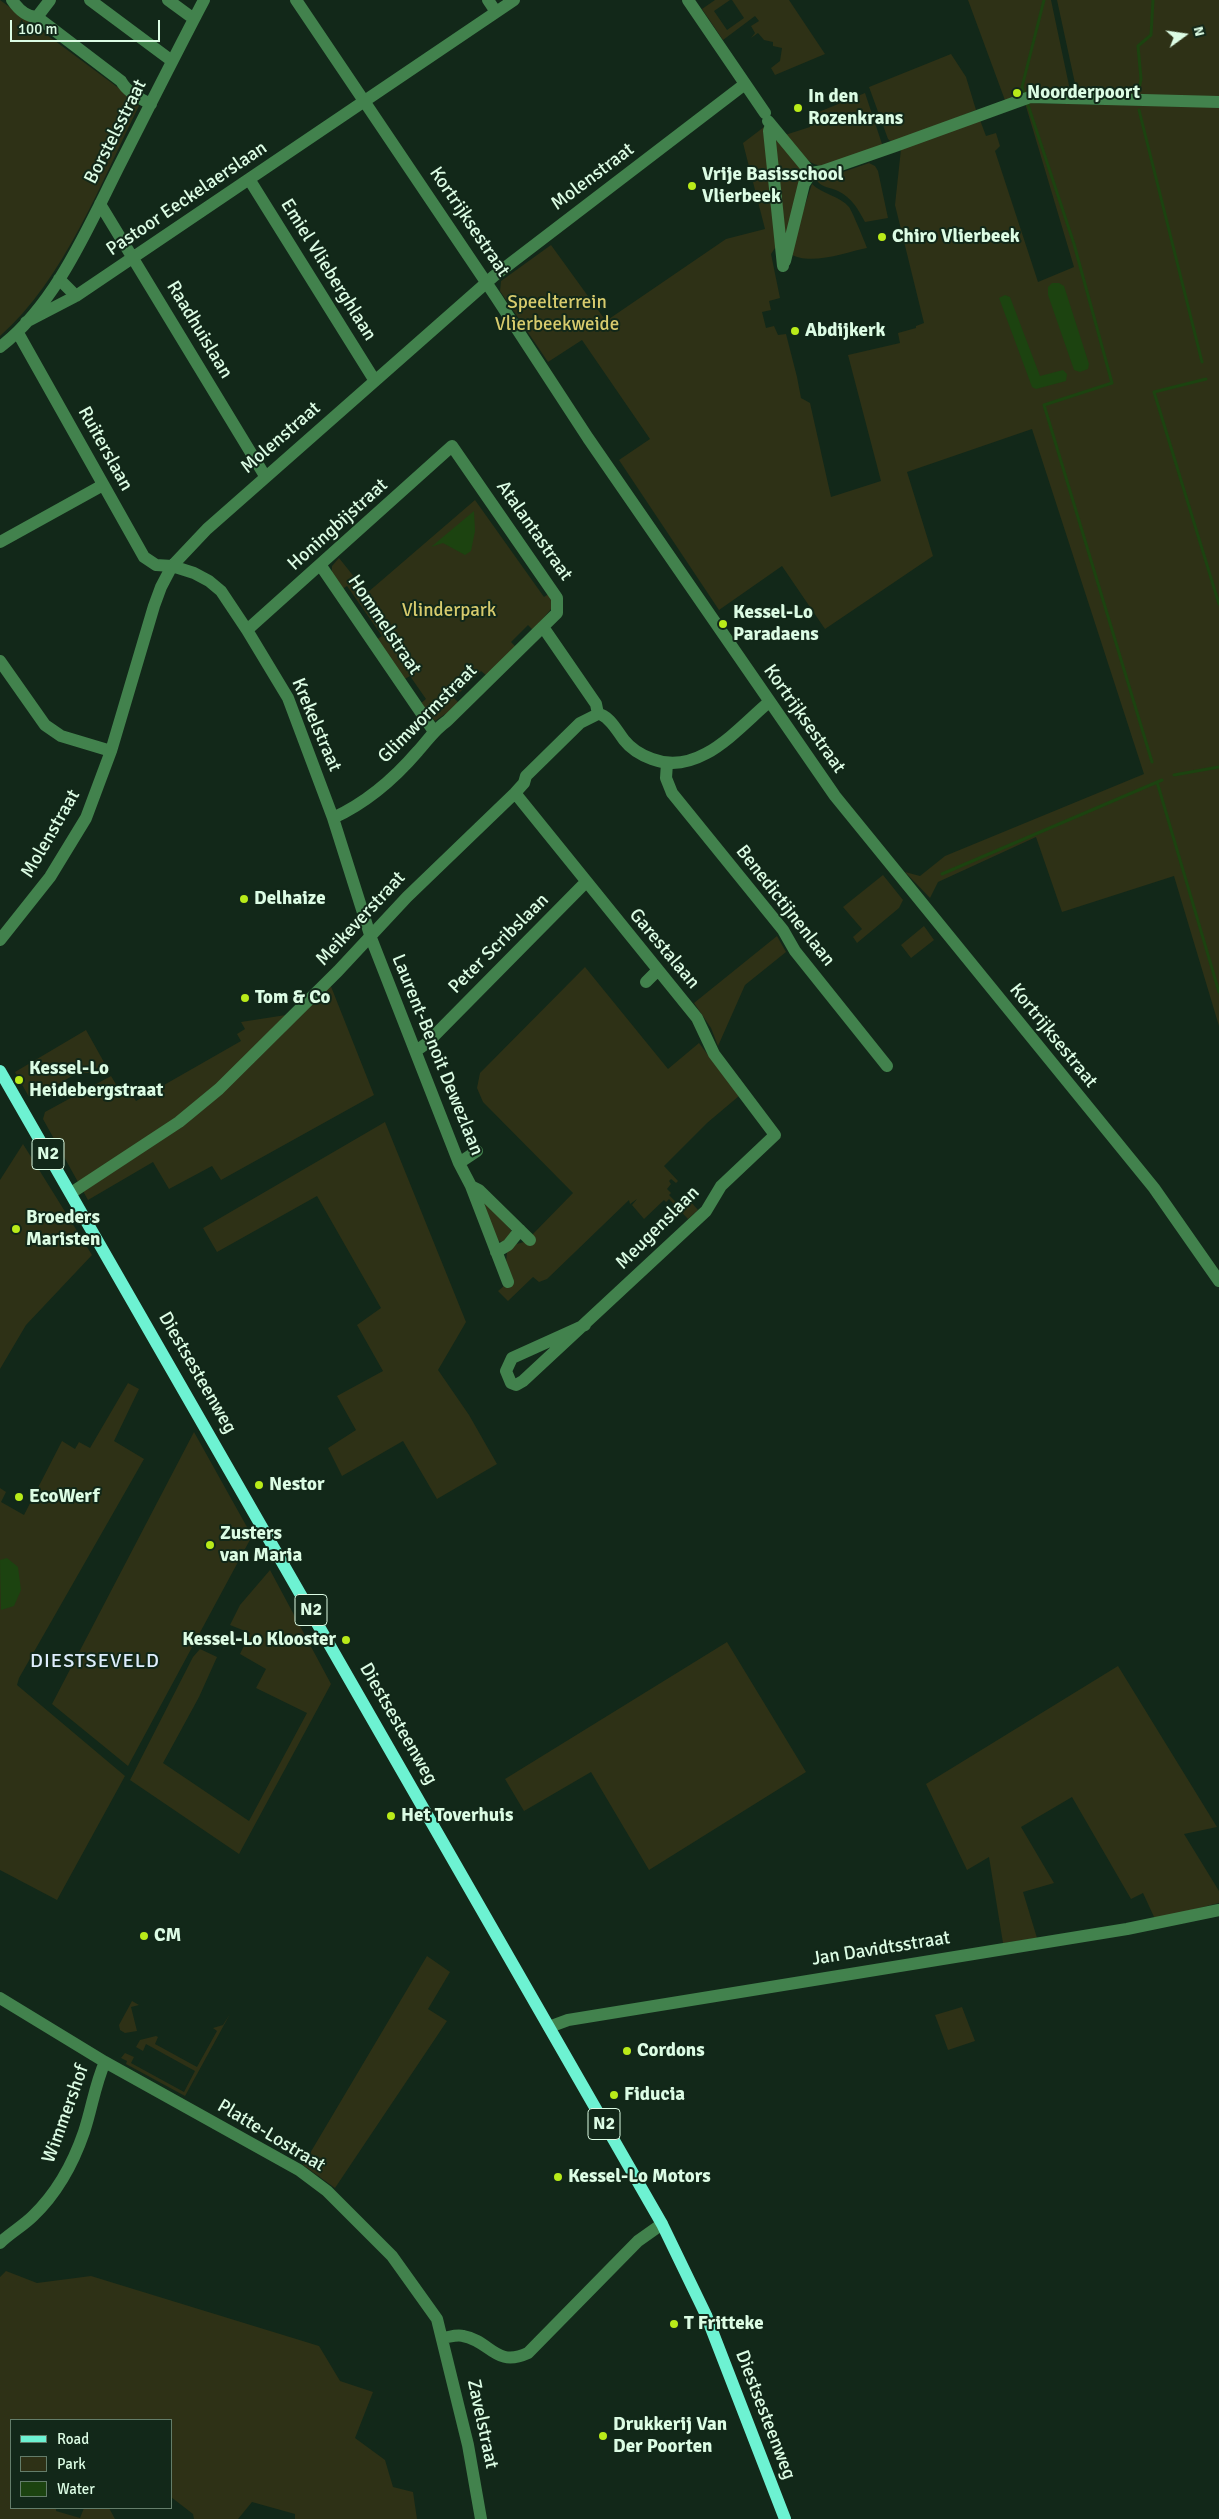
<!DOCTYPE html>
<style>
body{margin:0}
#map{position:relative;width:1219px;height:2519px;overflow:hidden;background:#122819;font-family:Signika,sans-serif}
canvas{display:block}
.legend{position:absolute;left:10px;top:2419px;width:162px;height:90px;box-sizing:border-box;background:#122819;border:1px solid #637d6a;margin:0;padding:6px 9px;list-style:none;font-size:15px;color:#dcfce4}
.legend li{display:flex;align-items:center;gap:10px;height:25px}
.legend b{width:25px;border:1px solid #637d6a}
.north{position:absolute;left:1159px;top:10px;width:50px;height:50px;-webkit-text-stroke:4px #122819;paint-order:stroke;rotate:76deg;font-size:14px;font-weight:700;line-height:20px;text-align:center;color:#dcfce4}
.north::after{content:'';display:block;margin:auto;width:18px;height:22px;background:#dcfce4;clip-path:polygon(50% 0,100% 100%,50% 72%,0 100%)}
.scale{position:absolute;left:10px;top:20px;width:150px;height:22px;box-sizing:border-box;border:2px solid #dcfce4;border-top:0;padding-left:6px;font-size:15px;line-height:18px;white-space:nowrap;color:#dcfce4;-webkit-text-stroke:4px #122819;paint-order:stroke}
</style>
<div id="map">
<canvas width="1219" height="2519"></canvas>
<ul class="legend">
<li><b style="height:6px;background:#6df2d2"></b>Road</li>
<li><b style="height:14px;background:#2e3116"></b>Park</li>
<li><b style="height:14px;background:#1c4310"></b>Water</li>
</ul>
<div class="north">N</div>
<div class="scale">100 m</div>
</div>
<script>
const ctx = document.querySelector('canvas').getContext('2d');
ctx.lineJoin = 'round';
function fillPath(path, color) {
  ctx.fillStyle = color;
  ctx.fill(path, 'evenodd');
}
function trace(path, color, width, dash) {
  ctx.strokeStyle = color;
  ctx.lineWidth = width;
  ctx.lineCap = dash ? 'butt' : 'round';
  ctx.setLineDash(dash || []);
  ctx.stroke(path);
}
function label(font, color, halo, rows, align = 'center') {
  ctx.font = font + ' Signika,sans-serif';
  ctx.lineWidth = 4;
  ctx.setLineDash([]);
  ctx.textBaseline = 'middle';
  ctx.strokeStyle = halo;
  ctx.fillStyle = color;
  for (const [text, x, y, turn = 0] of rows) {
    ctx.save();
    ctx.translate(x, y);
    ctx.rotate((+turn || 0) * Math.PI / 180);
    ctx.textAlign = isNaN(turn) ? turn : align;
    if (halo) ctx.strokeText(text, 0, 0);
    ctx.fillText(text, 0, 0);
    ctx.restore();
  }
}
const green = new Path2D(`
 M0,0L132,98L139,106C101,182 64,280 0,336Z
 M715,0H730L714,11L727,30L744,18L732,0H789L825,54L775,75L771,68L780,61L782,48L773,46V42L764,40L758,33L751,38L755,33L751,26L759,21L755,16L723,40L702,9Z
 M968,0H1051L1071,95L1006,103Z
 M1057,0H1219V99L1080,93L1076,88Z
 M951,54L966,77L976,110L893,143L888,139L869,87Z
 M865,93L883,147L822,166C805,164 795,147 785,135L810,127L809,116Z
 M1025,103L1219,107V1026L1174,876L1062,912L1036,837L938,882L930,898L905,872L920,876L945,856L1144,774L1032,429L907,472L933,556L825,629L782,566L719,610L619,460L650,439L582,340L548,362L500,291L501,281L551,245L606,321L726,239L765,229L743,143L764,127L775,241V248L771,254L780,298L769,301L771,310L762,312L766,328L774,326L778,335L786,334L797,377L801,398L810,403L831,497L881,481L848,355L900,343L898,333L916,328V326L924,323L895,205L901,149L980,120L986,136L996,133L1000,146L995,151L1038,282L1074,267Z
 M774,136L802,169L803,174L784,249Z
 M869,163L875,166L878,171L888,218L865,222C858,209 852,198 838,191C830,187 823,188 817,181Z
 M812,184C822,194 840,196 849,207C852,211 865,242 867,248C846,252 809,267 789,253Z
 M475,500L544,597L550,593L552,608L533,630L528,625L511,642L516,647L487,676L481,671L454,698L460,704L435,721L420,704L426,699L410,676L403,680L376,640L382,636L347,586L341,590L332,577V566L339,558L367,593Z
 M883,875L903,900L899,908L857,943L853,937L862,929L843,907Z
 M924,926L934,940L911,958L901,945Z
 M777,936L786,952L745,985L718,1046L711,1028L694,1003Z
 M585,967L668,1069L699,1043L739,1096L707,1123L664,1166L678,1181L676,1183L671,1179L669,1181L671,1184L667,1189L671,1193L669,1195L683,1209L691,1202L698,1210L688,1219L669,1199L666,1202L664,1200L644,1219L632,1205L637,1199L630,1204L629,1200L547,1279L539,1282L533,1277L508,1301L498,1291L504,1286L507,1252L513,1245L524,1242L532,1235L573,1193L483,1102L477,1088L480,1073Z
 M330,984L374,1095L221,1180L212,1166L169,1189L153,1162L88,1200L43,1119L45,1112L111,1076L123,1096L130,1092L136,1101L241,1041L237,1034L245,1029L241,1022L286,1015Z
 M86,1030L105,1064L88,1073L79,1072L34,1098L29,1097L15,1072Z
 M385,1122L466,1322L438,1370L469,1415L497,1464L437,1499L403,1441L342,1476L328,1448L356,1430L337,1396L383,1371L357,1325L381,1308L317,1196L217,1252L203,1228Z
 M23,1144L92,1255L26,1325L0,1369V1180Z
 M480,1196L511,1230V1234L503,1242L496,1241Z
 M128,1383L139,1389L114,1441L144,1459L19,1678L17,1685L125,1776L57,1900L0,1870V1488L6,1492L1,1502L24,1515L62,1441L75,1449L79,1442L90,1448Z
 M194,1432L252,1536L128,1766L52,1704Z
 M270,1570L331,1684L239,1854L130,1780L193,1657L200,1649L217,1657L199,1697L163,1763L249,1821L307,1713L256,1688L266,1669L240,1654L250,1633L230,1625L240,1605Z
 M727,1642L806,1772L649,1870L591,1772L524,1811L505,1779Z
 M1118,1666L1217,1827L1184,1834L1219,1891V1903L1155,1919L1143,1893L1131,1899L1072,1797L1021,1827L1054,1883L1023,1892L1037,1938L1003,1943L989,1857L967,1870L926,1784Z
 M427,1956L450,1972L428,2009L447,2021L335,2188L303,2165Z
 M132,2001L139,2005L131,2007L137,2031L125,2033L120,2030L119,2025Z
 M962,2007L975,2041L948,2050L935,2015Z
 M230,2014L185,2096L126,2064L127,2061L121,2058L125,2053L134,2057L131,2063L184,2092L195,2071L146,2044L143,2051L136,2047L140,2040L156,2036L158,2037L155,2044L197,2067L217,2031L213,2028L223,2025Z
 M6,2271L37,2283L91,2276L319,2346L340,2381L373,2392L355,2438L385,2460L393,2487L413,2492L417,2519H295V2514L252,2502L238,2519H194L193,2514L171,2497V2420H11V2508H56V2511L80,2518L84,2508H109L115,2519H0V2277Z`);
const water = new Path2D(`
 M1052,283H1059L1064,286L1089,364L1088,369L1080,372L1074,370L1048,295V287Z
 M1005,295L1010,297L1040,376L1063,370L1067,374L1066,381L1036,389L1032,387L999,298Z
 M474,511L475,531L471,551L465,555L443,543L431,547Z
 M7,1558L18,1567L21,1590L14,1606L1,1610L0,1560Z`);
const stream = new Path2D(`
 M1138,93L1141,79L1138,46L1151,35L1153,0
 M1025,95L1022,87L1044,0
 M1028,105L1074,244L1112,383L1044,405L1152,762
 M1139,110L1202,362
 M1206,379L1154,392L1219,604
 M1174,775L1219,767
 M1157,782L1219,992
 M942,874L1162,780`);
const minor = new Path2D(`
 M12,0C18,9 26,17 37,17L121,81C127,92 140,99 151,104
 M90,0L172,61
 M168,0L194,19
 M296,0L496,297L588,438L835,796L1154,1188L1219,1281
 M488,0L496,12
 M688,0L765,113
 M37,17L50,0
 M768,121L811,173
 M771,125L769,131L783,266
 M811,173L823,171L895,146L1030,97L1219,102
 M249,179L375,381
 M100,204L265,476
 M785,261L804,184L811,173
 M59,279L76,296
 M26,322L76,296L514,0
 M18,333L144,557L156,565L172,566L194,573L209,581L221,591L247,630L288,698L333,818L371,938L459,1163L471,1186
 M0,347C54,306 86,232 116,172C145,115 174,57 204,0
 M0,542L103,485
 M321,566L433,730
 M543,627L596,704L598,714
 M247,630L452,446L557,598V613L447,721C434,730 428,740 418,751C394,779 366,803 333,818
 M0,661L45,725L61,736L111,751
 M598,714C609,715 617,731 624,740C631,749 641,755 652,759C699,777 737,729 769,702
 M667,763L666,778L672,793L783,930L795,951L887,1066
 M515,793L697,1018L714,1054L775,1135L721,1186L706,1211L523,1381L516,1385L511,1383L506,1371L512,1358L585,1325
 M0,940L50,877L86,818L111,751L154,606L161,587L172,566L207,529L494,276L745,84
 M646,982L658,970
 M416,1051L427,1043L585,883
 M459,1163L477,1151
 M71,1193L179,1122L219,1089L338,971L407,897L515,793L524,783L526,776L580,723L598,714
 M496,1252L508,1245L520,1230
 M508,1282L471,1186L479,1190L530,1240
 M0,1998L105,2062L299,2170L327,2191L392,2256L437,2319L468,2445L481,2519
 M549,2027L568,2020L1127,1929L1219,1910
 M0,2243C10,2233 23,2226 33,2216C57,2193 73,2164 84,2132C92,2108 95,2084 105,2062
 M443,2338C450,2337 457,2334 463,2336C491,2341 495,2368 528,2353L638,2241L662,2224`);
const major = new Path2D(`
 M0,1071L662,2224L706,2315L785,2519`);
const markers = [
 [1017,93,5,"#b9eb19"],
 [798,108,5,"#b9eb19"],
 [692,186,5,"#b9eb19"],
 [882,237,5,"#b9eb19"],
 [795,331,5,"#b9eb19"],
 [723,624,5,"#b9eb19"],
 [244,899,5,"#b9eb19"],
 [245,998,5,"#b9eb19"],
 [19,1080,5,"#b9eb19"],
 [16,1229,5,"#b9eb19"],
 [259,1485,5,"#b9eb19"],
 [19,1497,5,"#b9eb19"],
 [210,1545,5,"#b9eb19"],
 [346,1640,5,"#b9eb19"],
 [391,1816,5,"#b9eb19"],
 [144,1936,5,"#b9eb19"],
 [627,2051,5,"#b9eb19"],
 [614,2095,5,"#b9eb19"],
 [558,2177,5,"#b9eb19"],
 [674,2324,5,"#b9eb19"],
 [603,2436,5,"#b9eb19"]
];
const shields = [
 [48,1154,32],
 [311,1610,32],
 [604,2124,32]
];
const shieldNames = [
 ["N2",48,1154],
 ["N2",311,1610],
 ["N2",604,2124]
];
const poiNames = [
 ["Noorderpoort",1027,93],
 ["In den",808,97],
 ["Rozenkrans",808,119],
 ["Vrije Basisschool",702,175],
 ["Vlierbeek",702,197],
 ["Chiro Vlierbeek",892,237],
 ["Abdijkerk",805,331],
 ["Kessel-Lo",733,613],
 ["Paradaens",733,635],
 ["Delhaize",254,899],
 ["Tom & Co",255,998],
 ["Kessel-Lo",29,1069],
 ["Heidebergstraat",29,1091],
 ["Broeders",26,1218],
 ["Maristen",26,1240],
 ["Nestor",269,1485],
 ["EcoWerf",29,1497],
 ["Zusters",220,1534],
 ["van Maria",220,1556],
 ["Kessel-Lo Klooster",336,1640,"right"],
 ["Het Toverhuis",401,1816],
 ["CM",154,1936],
 ["Cordons",637,2051],
 ["Fiducia",624,2095],
 ["Kessel-Lo Motors",568,2177],
 ["T Fritteke",684,2324],
 ["Drukkerij Van",613,2425],
 ["Der Poorten",613,2447]
];
const streetNames = [
 ["Borstelsstraat",116,132,-63],
 ["Molenstraat",593,177,-37],
 ["Pastoor Eeckelaerslaan",187,199,-34],
 ["Kortrijksestraat",469,222,56],
 ["Emiel Vlieberghlaan",328,270,58],
 ["Raadhuislaan",199,330,59],
 ["Molenstraat",281,438,-41],
 ["Ruiterslaan",105,449,61],
 ["Honingbijstraat",338,525,-42],
 ["Atalantastraat",534,531,55],
 ["Hommelstraat",384,625,56],
 ["Glimwormstraat",428,714,-45],
 ["Kortrijksestraat",804,719,55],
 ["Krekelstraat",316,725,67],
 ["Molenstraat",51,834,-60],
 ["Benedictijnenlaan",785,906,52],
 ["Meikeverstraat",361,919,-47],
 ["Peter Scribslaan",499,944,-45],
 ["Garestalaan",664,949,50],
 ["Kortrijksestraat",1053,1036,51],
 ["Laurent-Benoit Dewezlaan",437,1055,68],
 ["Meugenslaan",658,1228,-45],
 ["Diestsesteenweg",197,1373,60],
 ["Diestsesteenweg",398,1724,60],
 ["Jan Davidtsstraat",881,1949,-9],
 ["Wimmershof",66,2114,-70],
 ["Platte-Lostraat",271,2136,31],
 ["Diestsesteenweg",765,2415,69],
 ["Zavelstraat",482,2424,78]
];
const parkNames = [
 ["Speelterrein",557,303],
 ["Vlierbeekweide",557,325],
 ["Vlinderpark",449,611]
];
const neighbourhoodNames = [
 ["DIESTSEVELD",95,1662]
];
fillPath(green, '#2e3116');
fillPath(water, '#1c4310');
trace(stream, '#1c4310', 3);
trace(minor, '#42824d', 12);
trace(major, '#6df2d2', 12);
for (const [x, y, r, color] of markers) {
  const dot = new Path2D();
  dot.arc(x, y, r, 0, 2 * Math.PI);
  ctx.fillStyle = color;
  ctx.fill(dot);
  trace(dot, '#122819', 2);
}
for (const [x, y, w] of shields) {
  const box = new Path2D();
  box.roundRect(x - w / 2, y - 15.5, w, 31, 4);
  ctx.fillStyle = '#122819';
  ctx.fill(box);
  trace(box, '#dcfce4', 1);
}
label('bold 18px', '#dcfce4', null, shieldNames);
label('bold 19px', '#dcfce4', '#122819', poiNames, 'left');
label('19px', '#dcfce4', '#122819', streetNames);
label('19px', '#d7cb6d', '#122819', parkNames);
ctx.letterSpacing = '1px';
label('20px', '#deedfc', '#122819', neighbourhoodNames);
ctx.letterSpacing = '0px';
</script>
